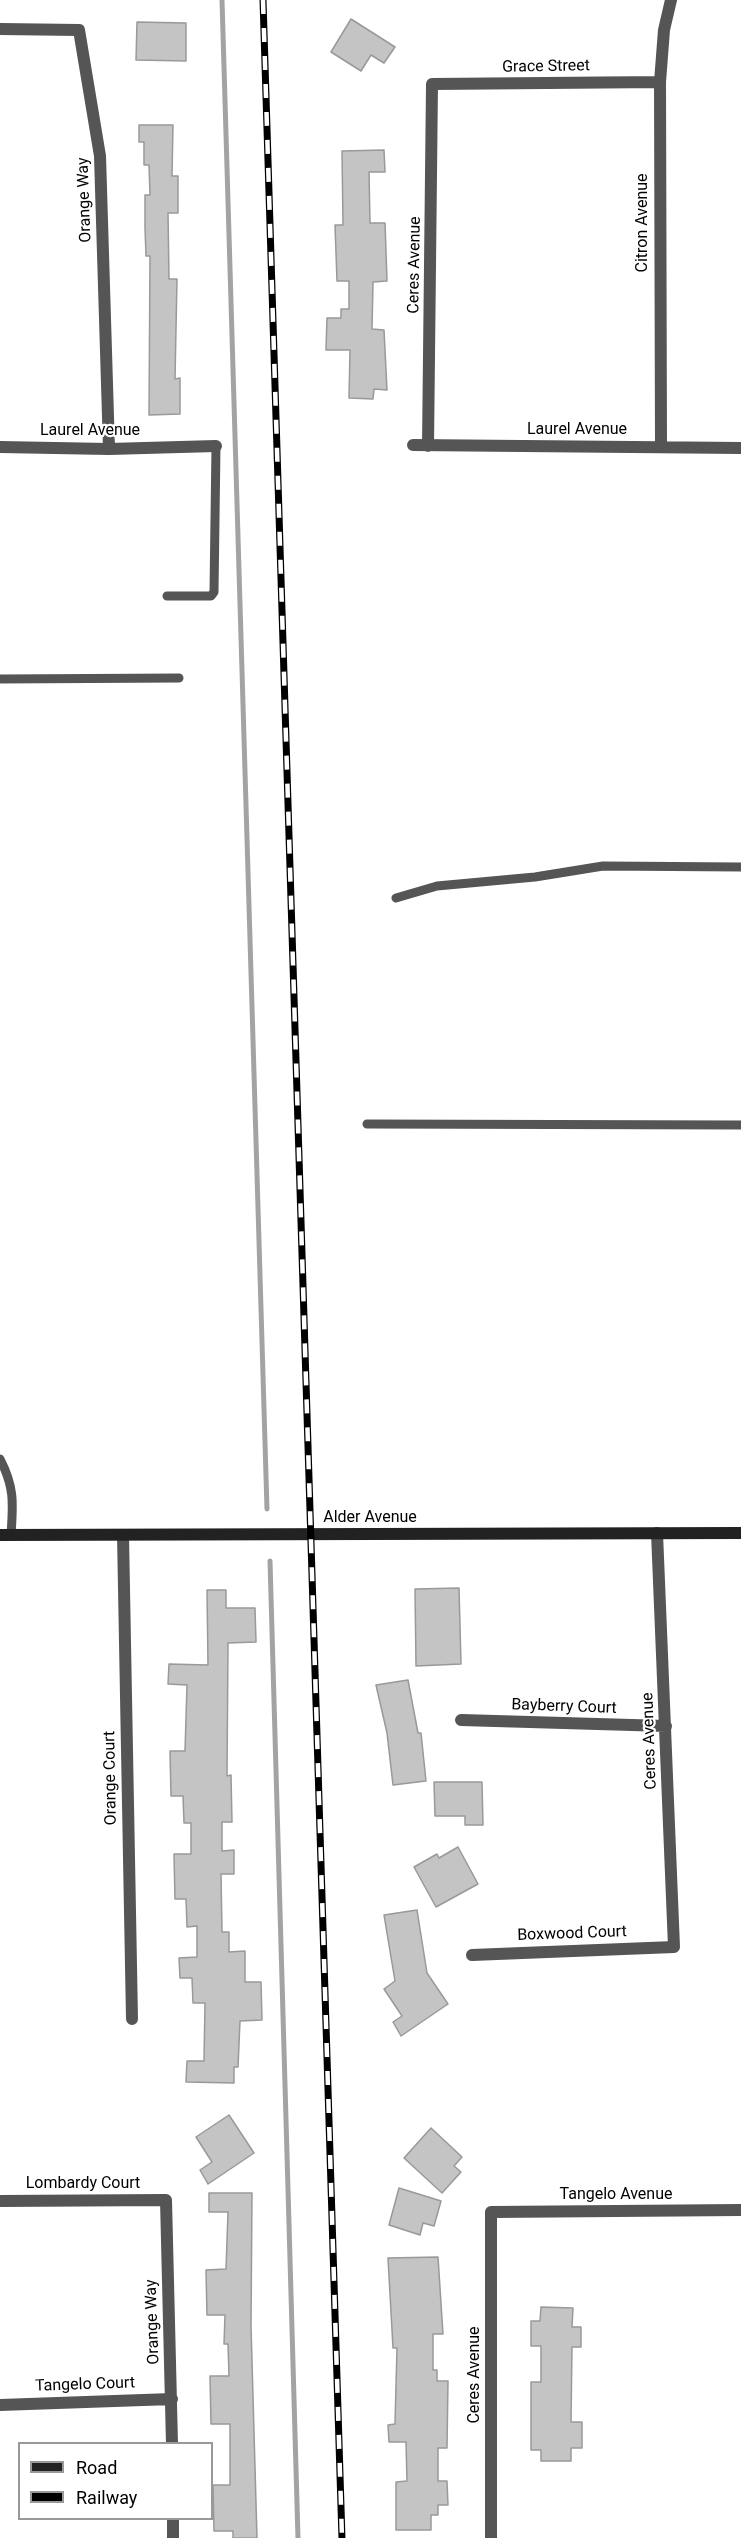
<!DOCTYPE html>
<style>
body{margin:0}
#map{position:relative;width:741px;height:2538px;overflow:hidden;background:#fff;font-family:Roboto,sans-serif}
canvas{display:block}
.legend{position:absolute;left:18px;top:2442px;width:195px;height:78px;box-sizing:border-box;background:#fff;border:2px solid #999;margin:0;padding:8px 10px;list-style:none;font-size:18px;color:#000}
.legend li{display:flex;align-items:center;gap:12px;height:30px}
.legend b{width:30px;border:2px solid #999}
</style>
<div id="map">
<canvas width="741" height="2538"></canvas>
<ul class="legend">
<li><b style="height:8px;background:#222"></b>Road</li>
<li><b style="height:8px;background:#000"></b>Railway</li>
</ul>
</div>
<script>
const ctx = document.querySelector('canvas').getContext('2d');
ctx.lineJoin = 'round';
function trace(path, color, width, dash) {
  ctx.strokeStyle = color;
  ctx.lineWidth = width;
  ctx.lineCap = dash ? 'butt' : 'round';
  ctx.setLineDash(dash || []);
  ctx.stroke(path);
}
function fillPath(path, color) {
  ctx.fillStyle = color;
  ctx.fill(path, 'evenodd');
}
function label(font, color, halo, rows, align = 'center') {
  ctx.font = font + ' Roboto,sans-serif';
  ctx.lineWidth = 4.5;
  ctx.setLineDash([]);
  ctx.textBaseline = 'middle';
  ctx.strokeStyle = halo;
  ctx.fillStyle = color;
  for (const [text, x, y, turn = 0] of rows) {
    ctx.save();
    ctx.translate(x, y);
    ctx.rotate((+turn || 0) * Math.PI / 180);
    ctx.textAlign = isNaN(turn) ? turn : align;
    if (halo) ctx.strokeText(text, 0, 0);
    ctx.fillText(text, 0, 0);
    ctx.restore();
  }
}
const stream = new Path2D(`
 M222,0L267,1509
 M270,1561L298,2538`);
const building = new Path2D(`
 M351,19L395,47L384,63L371,55L361,71L331,52Z
 M137,22L186,23V61L136,60Z
 M139,125H173L172,176H178V213H168L169,279H177L175,379L180,378V414L149,415L150,256H146L145,228V195H150L149,165H144V142H139Z
 M384,150L385,172H369L370,223H385L387,281L373,282L372,329L384,330L387,390L374,389L373,399L349,398L350,350H326L327,318H341V309H349V281H337L335,225H343L342,151Z
 M459,1588L461,1664L416,1666L415,1589Z
 M207,1590H226V1608H255L256,1642L228,1643L227,1776L231,1775L232,1822H222V1851L234,1850V1874H221L222,1932H229V1952L245,1951V1982H261L262,2020L240,2021L238,2067H234V2083L186,2082L187,2061H204L205,2003H193L192,1978H180L179,1958L197,1957V1926L187,1927L186,1899H175L174,1854H191V1823H184L183,1796H171L170,1751H185L187,1685L168,1684L169,1664L208,1665Z
 M408,1680L418,1733H421L426,1781L393,1785L387,1733L376,1685Z
 M434,1782H482L483,1825H465V1816H435Z
 M458,1847L478,1884L436,1907L414,1867L437,1854L439,1858Z
 M417,1910L427,1973L448,2004L401,2036L393,2022L402,2016L384,1989L395,1981L384,1915Z
 M229,2115L254,2153L208,2184L200,2170L212,2162L196,2137Z
 M431,2128L462,2157L454,2166L461,2172L442,2193L404,2158Z
 M399,2188L441,2201L434,2226L423,2223L420,2235L389,2225Z
 M209,2193H252L251,2326L257,2538H233V2531H214L213,2485H230V2424H211L210,2376H229L228,2344H224L225,2315H207L206,2270L226,2269L228,2212H209Z
 M438,2257L443,2334H433V2370H437V2381H448L447,2448H438V2481H447L448,2505H438V2515H431V2530H396V2482L407,2481L406,2442H389L388,2425L395,2424L397,2348H393L388,2258Z
 M541,2307L573,2308L572,2327H581V2347H572L571,2422H582V2448H571V2461H541V2450H531V2382H541V2346H531V2321H540Z`);
const service = new Path2D(`
 M167,596H211L214,592L216,446
 M0,679L179,678
 M396,898L437,886L535,877L603,866L741,867
 M367,1124L741,1125
 M0,1459C15,1488 13,1504 11,1535`);
const minor = new Path2D(`
 M0,29L79,30L100,156L109,449
 M413,445L741,448
 M428,446L432,84L660,82
 M0,447L109,449L216,446
 M661,447L660,82L664,30L671,0
 M123,1535L132,2019
 M461,1720L666,1726
 M472,1955L674,1947L657,1533
 M0,2201L166,2200L172,2444
 M0,2405L172,2399
 M173,2518V2538
 M491,2538V2212L741,2210`);
const secondary = new Path2D(`
 M0,1535L741,1533`);
const rail = new Path2D(`
 M263,0L342,2538`);
const streetNames = [
 ["Grace Street",546,67,-1],
 ["Orange Way",85,200,-92],
 ["Citron Avenue",643,223,-90],
 ["Ceres Avenue",415,265,-89],
 ["Laurel Avenue",577,430],
 ["Laurel Avenue",90,431],
 ["Alder Avenue",370,1518],
 ["Bayberry Court",564,1707,2],
 ["Ceres Avenue",650,1741,-92],
 ["Orange Court",111,1778,-91],
 ["Boxwood Court",572,1934,-2],
 ["Lombardy Court",83,2184],
 ["Tangelo Avenue",616,2195],
 ["Orange Way",153,2322,-92],
 ["Ceres Avenue",475,2375,-90],
 ["Tangelo Court",85,2385,-2]
];
trace(stream, '#a3a3a3', 5);
fillPath(building, '#c4c4c4');
trace(building, '#999', 1.5);
trace(service, '#555', 9);
trace(minor, '#555', 12);
trace(secondary, '#222', 12);
trace(rail, '#000', 7);
trace(rail, '#fff', 4.5, [14]);
label('16px', '#000', '#fff', streetNames);
</script>
